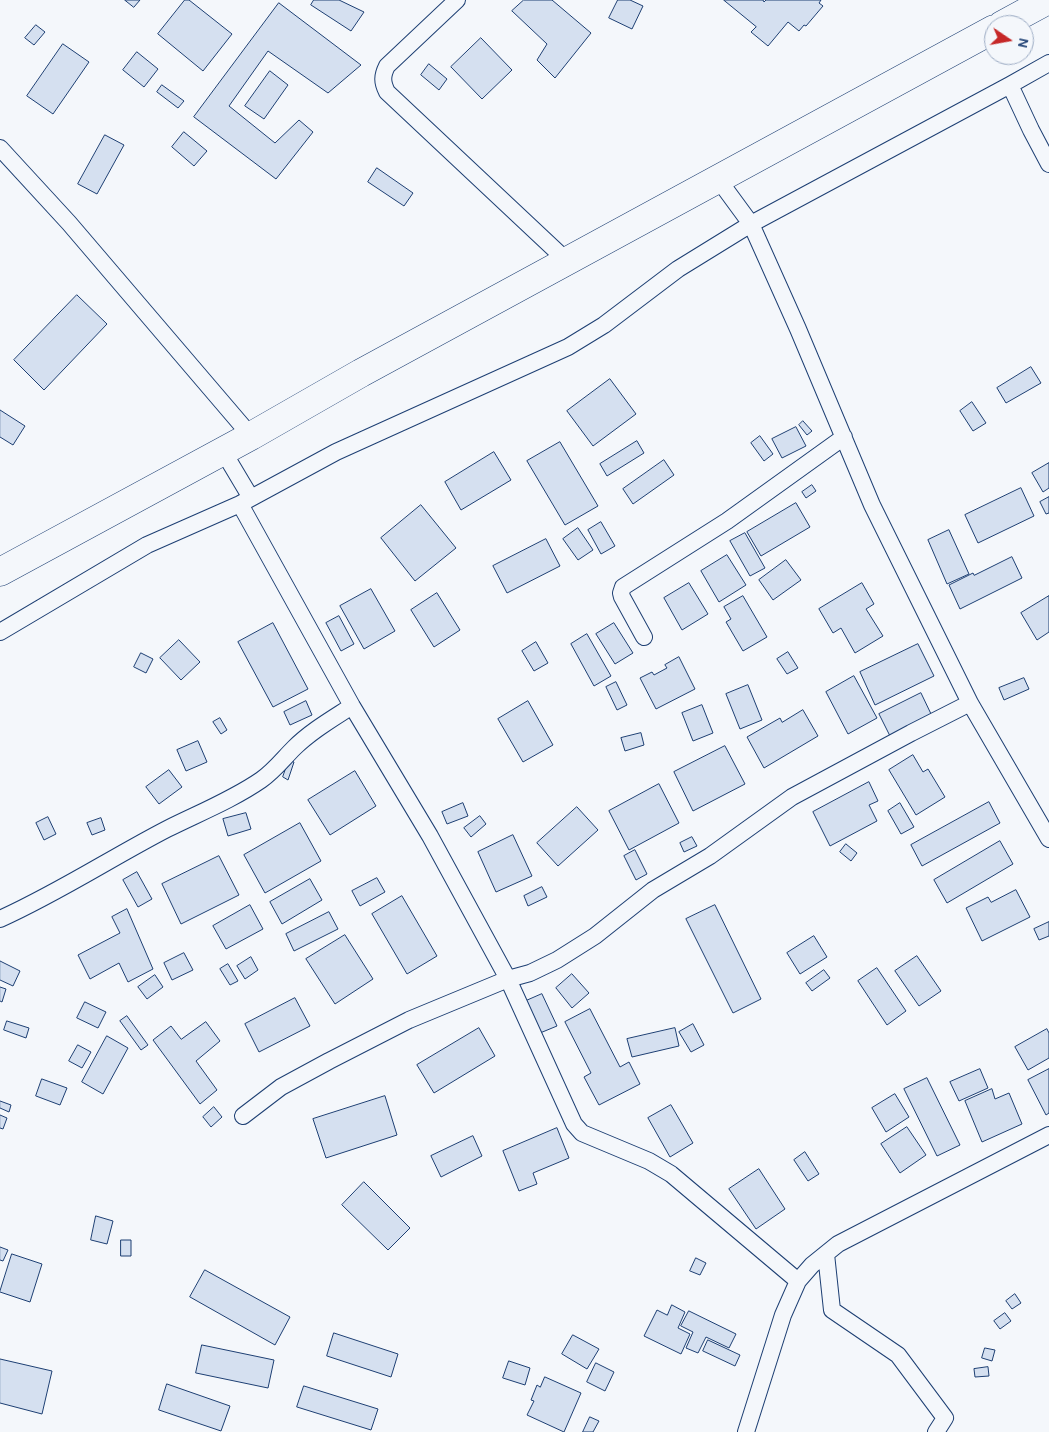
<!DOCTYPE html>
<style>
body{margin:0}
#map{position:relative;width:1049px;height:1432px;overflow:hidden;background:#f4f7fb;font-family:Karla,sans-serif}
canvas{display:block}
.north{position:absolute;left:984px;top:15px;width:50px;height:50px;box-sizing:border-box;background:#f4f7fb;border:1px solid #9eadc5;border-radius:50%;rotate:102deg;font-size:14px;font-weight:700;line-height:20px;text-align:center;color:#1d3f73}
.north::after{content:'';display:block;margin:auto;width:18px;height:22px;background:#c62828;clip-path:polygon(50% 0,100% 100%,50% 72%,0 100%)}
</style>
<div id="map">
<canvas width="1049" height="1432"></canvas>
<div class="north">N</div>
</div>
<script>
const ctx = document.querySelector('canvas').getContext('2d');
ctx.lineJoin = 'round';
function fillPath(path, color) {
  ctx.fillStyle = color;
  ctx.fill(path, 'evenodd');
}
function trace(path, color, width, dash) {
  ctx.strokeStyle = color;
  ctx.lineWidth = width;
  ctx.lineCap = dash ? 'butt' : 'round';
  ctx.setLineDash(dash || []);
  ctx.stroke(path);
}
const building = new Path2D(`
 M125,0H140L134,7Z
 M185,0H189L232,34L203,71L158,34Z
 M314,0H339L364,12L351,31L311,5Z
 M524,0H552L591,33L555,78L537,60L547,44L512,11Z
 M618,0H630L643,6L632,29L609,18Z
 M724,0H763L764,2L766,0H821L819,3L823,6L806,26L804,25L799,31L788,22L768,46L751,32L756,27Z
 M279,3L361,65L328,93L268,51L229,106L275,143L299,120L313,132L276,179L194,117Z
 M36,25L45,32L34,45L25,38Z
 M481,38L512,70L482,99L451,67Z
 M63,44L89,62L53,114L27,96Z
 M137,52L158,69L144,87L123,70Z
 M429,64L447,79L439,90L421,75Z
 M270,71L288,85L264,119L245,106Z
 M162,85L184,101L178,108L157,92Z
 M184,132L207,151L194,166L172,147Z
 M105,135L124,145L97,194L78,184Z
 M377,168L413,193L404,206L368,182Z
 M77,295L107,324L44,390L14,360Z
 M1031,367L1041,383L1006,403L997,388Z
 M610,379L636,414L593,446L567,411Z
 M972,402L986,423L973,431L960,411Z
 M0,410L25,426L13,445L0,437Z
 M803,421L812,431L807,435L799,425Z
 M796,427L806,446L782,458L772,439Z
 M760,436L773,454L764,461L751,443Z
 M637,441L644,453L607,476L600,464Z
 M560,442L598,506L565,525L527,461Z
 M494,452L511,480L461,510L445,482Z
 M664,460L674,475L633,504L623,489Z
 M1049,463V488L1043,492L1032,473Z
 M812,485L816,491L806,498L802,492Z
 M1021,488L1034,516L978,543L965,515Z
 M1049,497V513L1046,514L1040,502Z
 M796,503L810,527L761,556L747,532Z
 M421,505L456,548L415,581L381,538Z
 M601,522L615,546L601,554L588,530Z
 M578,528L593,550L578,560L563,539Z
 M949,530L969,574L947,584L928,540Z
 M745,533L765,568L750,576L730,541Z
 M546,539L560,566L507,593L493,566Z
 M727,555L746,585L719,602L701,571Z
 M1012,557L1022,578L960,609L949,585L973,573L974,575Z
 M786,560L801,580L773,600L759,580Z
 M689,583L708,614L682,630L664,598Z
 M862,583L874,604L866,609L883,636L855,653L841,628L833,633L819,609Z
 M371,589L395,631L364,649L340,606Z
 M437,593L460,630L434,647L411,610Z
 M743,596L767,637L743,651L726,622L731,619L724,607Z
 M1049,596V632L1037,640L1021,613Z
 M339,616L354,644L341,651L326,623Z
 M273,623L308,689L273,707L238,642Z
 M614,623L633,653L615,664L596,634Z
 M587,634L611,676L594,686L571,644Z
 M179,640L200,662L181,680L160,658Z
 M536,642L548,663L534,671L522,651Z
 M918,644L934,676L875,705L860,672Z
 M788,652L798,668L787,674L777,659Z
 M141,653L153,659L146,673L134,667Z
 M679,657L695,689L656,709L640,678L652,672L654,675L667,668L665,665Z
 M854,676L877,718L848,734L826,692Z
 M1024,678L1029,689L1004,700L999,688Z
 M616,682L627,705L617,710L606,687Z
 M748,685L762,720L740,729L726,694Z
 M921,693L932,716L891,738L879,714Z
 M306,701L312,715L290,725L284,712Z
 M528,701L553,745L523,762L498,719Z
 M702,705L713,733L693,741L682,713Z
 M803,710L818,736L764,768L747,737L780,718L782,722Z
 M220,718L227,730L221,734L213,722Z
 M641,733L644,745L625,751L621,738Z
 M198,741L207,762L186,771L177,750Z
 M725,746L745,784L693,811L674,772Z
 M913,755L923,772L928,769L945,797L916,815L889,770Z
 M289,760L294,762L288,780L283,777Z
 M169,770L182,787L159,804L146,787Z
 M355,771L376,806L330,835L308,800Z
 M869,782L878,801L869,805L877,821L830,846L813,812Z
 M659,784L679,823L629,850L609,811Z
 M989,802L1000,823L922,866L911,845Z
 M463,803L468,816L447,824L442,812Z
 M900,803L914,827L901,834L888,811Z
 M577,807L598,830L558,866L537,843Z
 M246,813L251,829L228,836L223,819Z
 M480,816L486,824L471,837L464,828Z
 M48,817L56,834L44,840L36,823Z
 M101,818L105,830L92,835L87,823Z
 M300,823L321,861L265,893L244,855Z
 M513,835L532,876L496,892L478,852Z
 M692,837L697,846L684,852L680,843Z
 M1000,841L1013,864L947,903L934,880Z
 M846,844L857,853L851,861L840,852Z
 M635,850L647,874L636,880L624,856Z
 M219,856L239,895L181,924L162,884Z
 M137,872L152,899L138,907L123,880Z
 M377,878L385,892L360,906L352,891Z
 M310,879L322,900L282,924L270,902Z
 M542,887L547,897L528,906L524,896Z
 M1016,890L1030,917L982,941L966,908L988,897L991,902Z
 M402,896L437,956L407,974L372,914Z
 M250,905L263,929L226,949L213,926Z
 M715,905L761,999L733,1013L686,919Z
 M127,909L153,969L128,982L119,963L90,979L78,955L120,933L112,917Z
 M329,912L338,929L294,951L286,934Z
 M1049,922V936L1039,940L1034,929Z
 M345,935L373,979L335,1004L306,959Z
 M814,936L827,957L800,974L787,953Z
 M184,953L193,970L172,980L164,963Z
 M917,956L941,991L919,1006L895,971Z
 M251,957L258,970L245,979L237,966Z
 M0,961L20,971L13,986L0,980Z
 M228,964L238,981L230,985L220,969Z
 M877,968L906,1011L887,1025L858,981Z
 M824,970L830,978L812,991L806,983Z
 M572,974L589,993L572,1008L556,988Z
 M155,975L163,987L147,999L138,987Z
 M0,987L6,989L2,1002L0,1001Z
 M542,994L557,1026L540,1033L526,1001Z
 M295,998L310,1026L259,1052L245,1024Z
 M85,1002L106,1012L98,1028L77,1018Z
 M590,1009L620,1067L629,1062L640,1084L599,1105L584,1077L591,1073L565,1022Z
 M127,1016L148,1045L141,1050L120,1021Z
 M7,1021L29,1028L26,1038L4,1030Z
 M206,1022L220,1041L196,1061L217,1090L200,1104L153,1040L171,1026L181,1039Z
 M693,1024L704,1045L691,1052L679,1032Z
 M479,1028L495,1056L434,1093L417,1065Z
 M675,1028L679,1046L632,1057L627,1039Z
 M1047,1029L1049,1033V1058L1028,1070L1015,1047Z
 M107,1036L128,1048L103,1094L82,1082Z
 M78,1045L91,1052L82,1068L69,1061Z
 M980,1069L988,1088L959,1101L950,1082Z
 M1049,1069V1113L1046,1115L1028,1080Z
 M927,1078L960,1145L937,1156L904,1089Z
 M42,1079L67,1088L60,1105L36,1096Z
 M992,1089L995,1099L1009,1093L1022,1124L982,1142L965,1101Z
 M895,1094L909,1117L886,1132L872,1108Z
 M385,1096L397,1135L326,1158L313,1119Z
 M0,1101L11,1105L9,1112L0,1108Z
 M671,1105L693,1143L670,1157L648,1118Z
 M214,1107L222,1117L211,1127L203,1117Z
 M0,1115L7,1118L3,1129L0,1128Z
 M907,1127L926,1155L900,1173L881,1144Z
 M557,1128L569,1158L533,1173L537,1184L519,1191L503,1151Z
 M473,1136L482,1156L441,1177L431,1156Z
 M805,1152L819,1174L808,1181L794,1160Z
 M759,1169L785,1209L756,1229L729,1189Z
 M364,1182L410,1228L388,1250L342,1205Z
 M96,1216L113,1221L107,1244L91,1240Z
 M121,1240H131V1256H121Z
 M0,1247L8,1250L3,1261L0,1260Z
 M12,1254L42,1264L30,1302L0,1292Z
 M696,1258L706,1263L700,1275L690,1271Z
 M205,1270L290,1317L275,1345L190,1297Z
 M1015,1294L1021,1303L1012,1309L1006,1301Z
 M672,1305L685,1312L678,1328L690,1334L681,1354L644,1336L657,1310L667,1315Z
 M689,1311L736,1334L729,1348L706,1337L698,1353L686,1348L693,1332L681,1326Z
 M1005,1313L1011,1321L1000,1329L994,1321Z
 M334,1333L398,1354L391,1377L327,1356Z
 M573,1335L599,1349L587,1369L562,1354Z
 M708,1340L740,1355L735,1366L703,1351Z
 M202,1345L274,1360L268,1388L196,1373Z
 M985,1348L995,1350L992,1361L982,1358Z
 M0,1359L52,1371L42,1414L0,1403Z
 M509,1361L530,1368L525,1385L503,1378Z
 M596,1363L614,1372L605,1391L587,1382Z
 M988,1367L989,1376L975,1377L974,1369Z
 M545,1377L581,1393L564,1432L527,1415L534,1401L531,1400L537,1385L540,1387Z
 M167,1384L230,1406L221,1431L159,1410Z
 M304,1386L378,1409L371,1430L297,1407Z
 M590,1417L599,1421L593,1432H583Z`);
const street = new Path2D(`
 M457,0L387,66C382,76 382,82 387,92L567,261
 M1010,85L1031,130L1049,164
 M0,148L69,223L251,436
 M718,179L751,224L798,329L872,505L970,703L1049,839
 M223,451L251,498
 M240,504L352,706L430,836L508,979L409,1020L329,1061L281,1087L243,1116
 M0,632L147,545L240,504L336,452L568,347L604,325L678,269L751,224L1010,85L1049,63
 M644,637L622,597L621,593L623,587L727,521L844,437
 M0,919C58,893 111,858 167,829C199,813 232,800 261,780C274,771 283,759 294,748C311,731 332,719 352,706
 M826,1254L832,1310L898,1355L945,1418L936,1432
 M798,1281L671,1174L649,1161L582,1133L574,1124L508,979L530,973L557,960L595,936L653,890L710,856L792,797L911,733L970,703
 M746,1432L783,1315L798,1281L812,1265L838,1244L1049,1135`);
const highway = new Path2D(`
 M1002,25L1048,0
 M0,572L251,436L361,373L994,29`);
fillPath(building, '#d5e0f0');
trace(building, '#1d3f73', 1);
trace(street, '#1d3f73', 18);
trace(highway, '#1d3f73', 29);
trace(street, '#f4f7fb', 16);
trace(highway, '#f4f7fb', 28);
</script>
